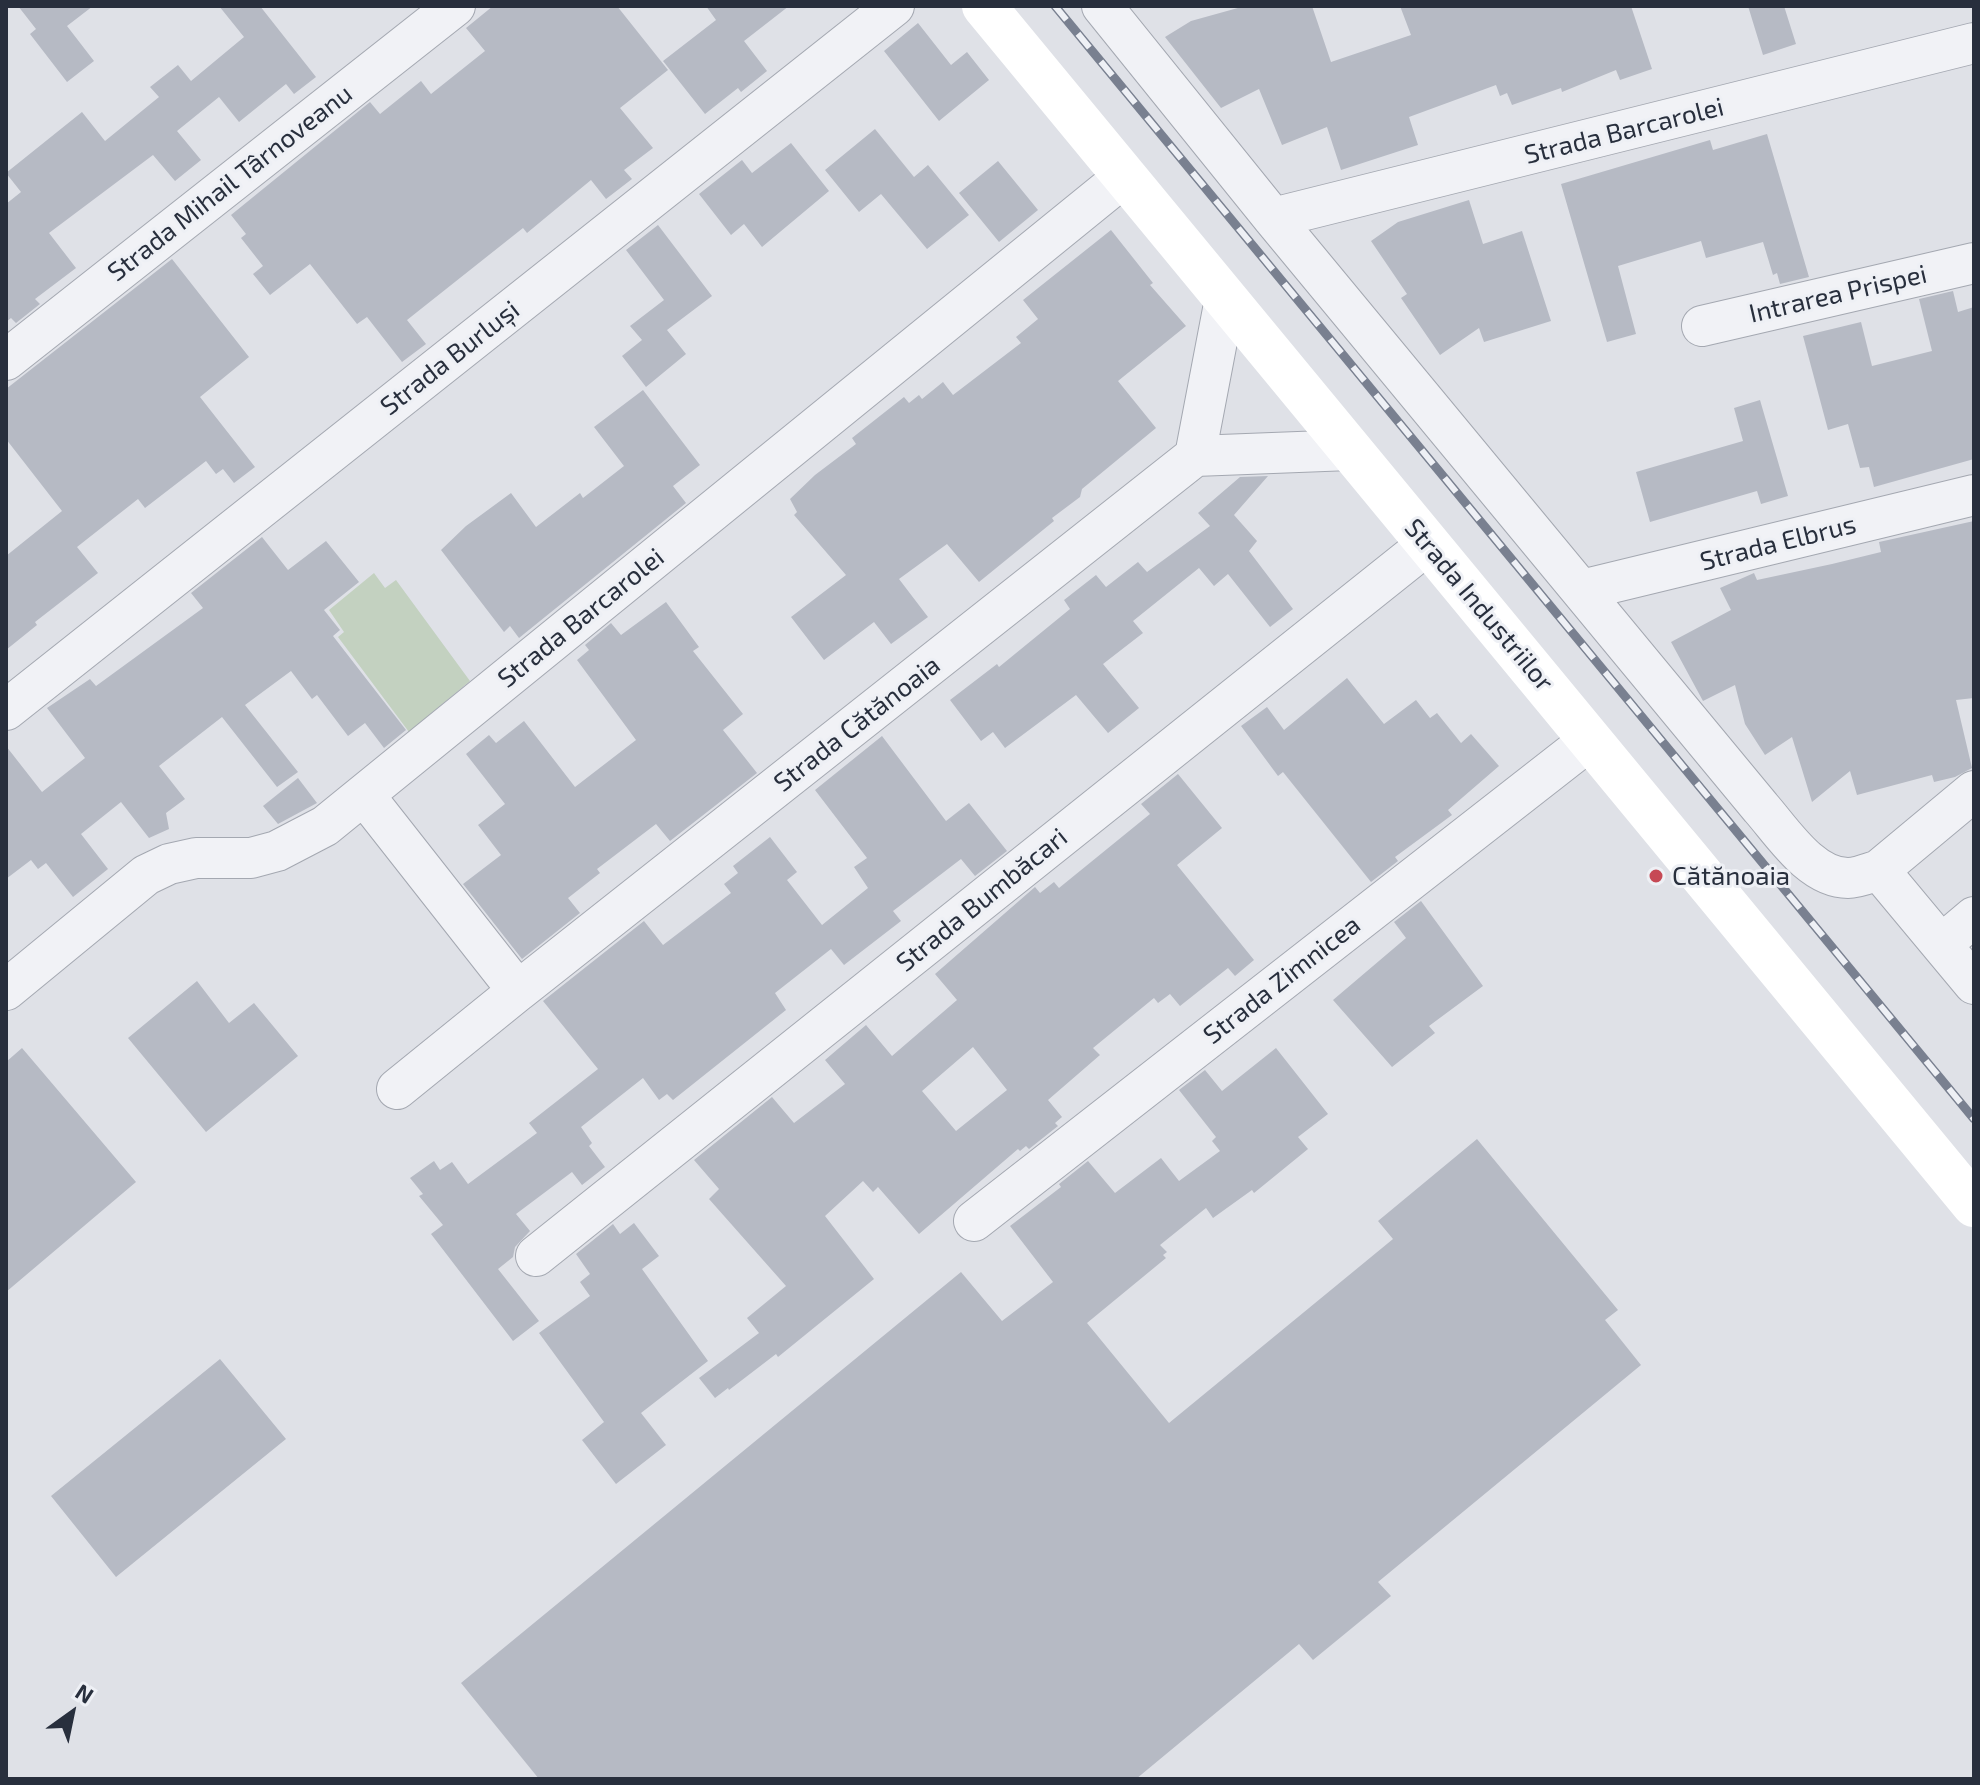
<!DOCTYPE html>
<meta charset="utf-8">
<style>
body{margin:0}
#map{position:relative;width:1980px;height:1785px;overflow:hidden;background:#dfe1e7;font-family:"Exo 2",sans-serif}
canvas{display:block}
.frame{position:absolute;inset:0;border:8px solid #282f3d;pointer-events:none}
.north{position:absolute;left:32px;top:1673px;width:80px;height:80px;-webkit-text-stroke:6px #eef0f5;paint-order:stroke;rotate:33deg;font-size:22px;font-weight:700;line-height:32px;text-align:center;color:#282f3d}
.north::after{content:'';display:block;margin:auto;width:28px;height:36px;background:#282f3d;clip-path:polygon(50% 0,100% 100%,50% 72%,0 100%)}
</style>
<div id="map">
<canvas width="1980" height="1785"></canvas>
<div class="frame"></div>
<div class="north">N</div>
</div>
<script>
const ctx = document.querySelector('canvas').getContext('2d');
ctx.lineJoin = 'round';
function fillPath(path, color) {
  ctx.fillStyle = color;
  ctx.fill(path, 'evenodd');
}
function trace(path, color, width, dash) {
  ctx.strokeStyle = color;
  ctx.lineWidth = width;
  ctx.lineCap = dash ? 'butt' : 'round';
  ctx.setLineDash(dash || []);
  ctx.stroke(path);
}
function label(font, color, halo, rows, align = 'center') {
  ctx.font = font + ' "Exo 2",sans-serif';
  ctx.lineWidth = 6;
  ctx.setLineDash([]);
  ctx.textBaseline = 'middle';
  ctx.strokeStyle = halo;
  ctx.fillStyle = color;
  for (const [text, x, y, turn = 0] of rows) {
    ctx.save();
    ctx.translate(x, y);
    ctx.rotate((+turn || 0) * Math.PI / 180);
    ctx.textAlign = isNaN(turn) ? turn : align;
    if (halo) ctx.strokeText(text, 0, 0);
    ctx.fillText(text, 0, 0);
    ctx.restore();
  }
}
const green = new Path2D(`
 M374,573L385,588L396,580L470,681L409,732L338,637L344,632L329,610Z`);
const building = new Path2D(`
 M18,6H93L67,26L94,61L67,82L30,34L36,29Z
 M219,6H260L316,77L294,94L286,84L239,122L219,97L177,131L201,160L175,181L153,155L49,233L76,268L35,299L40,304L16,323L11,318L6,322V204L21,192L6,173L82,112L105,141L159,97L150,87L178,65L191,81L244,37Z
 M493,6H617L668,70L620,108L653,148L624,170L632,179L606,199L591,180L527,233L523,228L407,320L426,344L402,362L367,317L357,324L310,264L270,295L253,274L263,266L241,238L246,234L231,215L370,102L380,114L421,81L431,94L485,51L466,28Z
 M706,6H789L744,41L767,71L741,92L738,88L705,114L663,61L716,20Z
 M1245,6H1312L1331,62L1411,35L1400,6H1631L1652,69L1620,80L1616,70L1562,92L1561,88L1512,105L1507,93L1500,96L1496,85L1409,117L1418,145L1341,170L1327,127L1282,145L1259,89L1221,108L1165,37L1191,21Z
 M1748,6H1784L1796,44L1763,55Z
 M918,23L951,65L967,52L989,80L939,121L884,51Z
 M875,129L914,177L928,165L969,215L927,249L881,194L859,212L825,170Z
 M1767,134L1809,277L1780,284L1777,273L1773,275L1763,242L1706,258L1701,241L1618,266L1636,334L1607,342L1561,184L1710,140L1713,150Z
 M791,143L829,191L762,247L744,224L731,235L699,194L742,160L752,173Z
 M998,161L1038,210L999,242L959,193Z
 M1469,200L1483,244L1522,231L1551,321L1484,342L1479,328L1440,355L1401,298L1407,294L1371,241L1398,222Z
 M658,225L712,296L667,330L686,354L646,387L622,356L642,340L630,326L664,300L626,250Z
 M1111,230L1153,283L1150,285L1186,326L1118,381L1156,428L1082,489L1080,497L1052,518L1054,521L979,582L947,544L899,579L928,617L891,644L874,622L824,660L791,617L846,575L794,515L797,512L790,499L815,475L856,444L852,438L904,397L909,403L919,395L922,399L943,382L953,395L1021,343L1016,337L1038,319L1023,300Z
 M172,259L249,357L200,397L255,467L234,483L223,469L216,474L206,461L145,508L138,499L77,547L98,573L35,622L37,625L6,650V556L62,511L6,439V389Z
 M1953,291L1958,312L1974,307V459L1874,487L1869,467L1860,468L1848,424L1828,430L1803,336L1861,322L1872,366L1932,351L1919,299Z
 M643,390L700,465L673,486L686,503L519,638L510,626L504,632L441,550L466,526L511,493L536,527L580,493L583,498L624,466L594,427Z
 M1760,400L1788,496L1761,504L1757,491L1650,522L1636,472L1743,441L1734,408Z
 M1268,476L1234,515L1257,541L1249,551L1293,609L1270,627L1228,574L1214,586L1199,568L1133,621L1143,633L1103,664L1139,708L1108,733L1076,695L1005,748L993,732L981,741L950,700L997,664L999,667L1070,609L1064,600L1096,575L1106,587L1138,562L1147,572L1210,526L1198,513L1240,477Z
 M1974,521V698L1956,700L1972,768L1955,777L1934,782L1932,775L1857,795L1850,771L1812,802L1792,737L1765,755L1745,724L1735,685L1703,701L1671,642L1731,610L1720,588L1754,573L1757,580L1832,564L1881,552L1879,542Z
 M262,537L288,570L326,541L359,582L324,610L340,630L333,636L406,730L384,748L365,723L348,736L317,695L312,699L291,671L245,705L298,772L277,787L222,717L159,766L185,799L166,813L169,829L149,838L121,802L81,834L108,869L73,897L46,863L38,869L31,860L6,879V746L42,792L85,758L47,708L90,679L96,686L203,608L191,593Z
 M666,602L699,647L693,651L743,714L723,730L757,773L670,841L656,824L597,869L600,873L568,898L580,913L522,959L463,884L501,855L478,825L505,804L466,754L489,735L496,743L524,721L575,787L636,740L577,660L589,650L585,645L611,623L621,635Z
 M1347,678L1384,724L1416,700L1430,718L1437,713L1461,743L1471,734L1499,766L1448,810L1452,815L1395,857L1398,861L1371,882L1283,772L1278,776L1241,726L1267,707L1284,730Z
 M882,736L946,821L969,803L1007,851L975,876L961,859L893,911L901,921L844,965L831,949L775,993L786,1010L673,1100L667,1094L659,1100L643,1078L581,1127L592,1143L589,1146L605,1167L582,1185L572,1172L516,1214L530,1231L515,1247L513,1257L498,1269L539,1321L513,1341L431,1234L443,1225L419,1196L423,1194L410,1178L434,1161L440,1170L452,1162L468,1184L537,1133L529,1123L598,1069L543,1001L644,921L663,945L731,893L724,884L738,873L733,866L770,837L797,872L787,880L822,925L868,888L854,867L867,858L815,790Z
 M1178,774L1222,828L1177,865L1254,960L1235,976L1228,968L1180,1006L1170,994L1158,1003L1154,998L1093,1048L1100,1055L1048,1100L1062,1117L1055,1123L1058,1126L1029,1149L1026,1146L1020,1151L1018,1149L919,1234L878,1187L873,1192L863,1181L825,1216L874,1279L778,1357L776,1354L729,1390L728,1388L715,1398L699,1378L759,1333L747,1318L786,1286L709,1199L719,1189L694,1160L772,1097L794,1123L845,1084L825,1060L866,1025L892,1056L957,1000L935,974L1035,887L1040,893L1054,882L1059,888L1150,814L1141,804ZM973,1047L1007,1090L956,1131L922,1091Z
 M298,778L317,803L278,824L263,806Z
 M1421,901L1483,986L1429,1026L1435,1033L1392,1067L1333,1000L1406,938L1394,922Z
 M197,981L229,1023L254,1003L298,1056L206,1132L128,1038Z
 M22,1048L136,1182L6,1292V1062Z
 M1276,1048L1328,1114L1298,1137L1308,1149L1254,1193L1252,1190L1213,1218L1206,1208L1160,1245L1167,1252L1163,1255L1166,1258L1087,1323L1169,1423L1393,1239L1378,1221L1477,1139L1618,1310L1605,1320L1641,1365L1378,1582L1391,1596L1313,1660L1299,1644L1136,1779H539L461,1683L961,1272L1002,1321L1053,1282L1010,1226L1061,1187L1059,1184L1088,1161L1115,1193L1161,1158L1179,1181L1220,1151L1212,1141L1216,1137L1179,1090L1205,1070L1222,1091Z
 M634,1223L659,1256L642,1269L708,1361L641,1413L666,1445L616,1484L582,1440L604,1422L539,1333L590,1296L580,1282L590,1274L576,1254L613,1224L620,1234Z
 M220,1359L286,1439L116,1577L51,1496Z`);
const minor = new Path2D(`
 M1102,6L1273,218L1761,808C1783,833 1811,878 1848,878C1858,878 1869,873 1879,870
 M1273,218L1974,43
 M1702,326L1974,263
 M6,360L455,6
 M1195,456L1225,299
 M1582,590L1974,495
 M6,710L894,6
 M1974,791L1879,870L1974,984
 M364,795L518,991L1195,456L1350,450
 M1942,944L1974,917
 M6,990L146,875L169,864L196,858H251L277,851L325,826L1125,176
 M397,1089L518,991
 M974,1221L1590,740
 M536,1256L1428,544`);
const secondary = new Path2D(`
 M984,6L1974,1205`);
const rail = new Path2D(`
 M1055,6L1974,1119`);
const markers = [
 [1656,876,8,"#c64955"]
];
const streetNames = [
 ["Strada Barcarolei",1624,131,-14],
 ["Strada Mihail Târnoveanu",230,183,-38],
 ["Intrarea Prispei",1838,294,-13],
 ["Strada Burluși",450,358,-38],
 ["Strada Elbrus",1778,543,-14],
 ["Strada Industriilor",1479,605,50],
 ["Strada Barcarolei",581,618,-39],
 ["Strada Cătănoaia",857,724,-38],
 ["Strada Bumbăcari",982,900,-39],
 ["Strada Zimnicea",1282,980,-38]
];
const poiNames = [
 ["Cătănoaia",1672,876]
];
fillPath(green, '#c3d1c0');
fillPath(building, '#b6bac4');
trace(minor, '#a4a8b1', 42);
trace(minor, '#f1f2f6', 40);
trace(secondary, '#fff', 44);
trace(rail, '#798090', 9);
trace(rail, '#eef0f5', 6, [18]);
for (const [x, y, r, color] of markers) {
  const dot = new Path2D();
  dot.arc(x, y, r, 0, 2 * Math.PI);
  ctx.fillStyle = color;
  ctx.fill(dot);
  trace(dot, '#eef0f5', 3);
}
label('26px', '#282f3d', '#eef0f5', streetNames);
label('26px', '#282f3d', '#eef0f5', poiNames, 'left');
</script>
